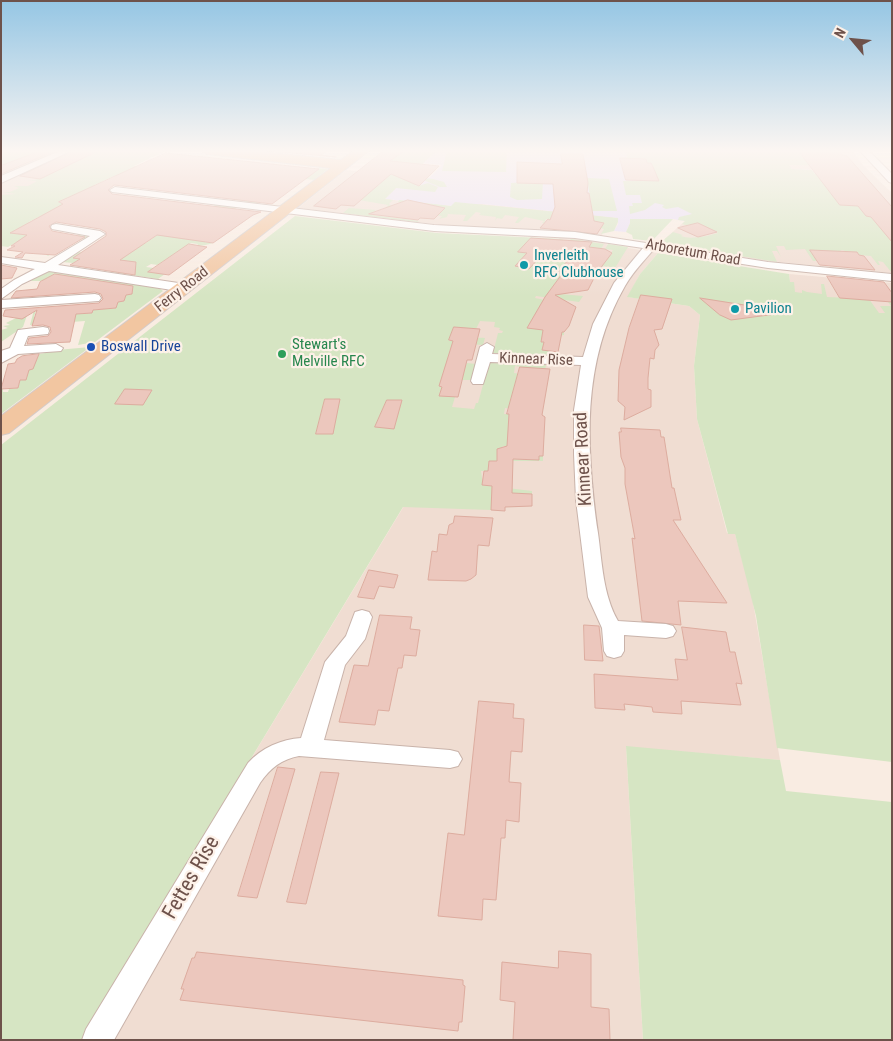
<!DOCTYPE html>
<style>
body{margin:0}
#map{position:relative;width:893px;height:1041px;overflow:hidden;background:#f9ece2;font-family:"Roboto Condensed",sans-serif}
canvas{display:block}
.frame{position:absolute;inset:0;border:2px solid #6e524b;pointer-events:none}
.north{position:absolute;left:828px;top:15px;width:50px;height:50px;-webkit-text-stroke:4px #fdf1e8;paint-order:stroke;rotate:298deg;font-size:14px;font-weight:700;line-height:20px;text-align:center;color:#6e524b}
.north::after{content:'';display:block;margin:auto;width:18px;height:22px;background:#6e524b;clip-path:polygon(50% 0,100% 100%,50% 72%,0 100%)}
</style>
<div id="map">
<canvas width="893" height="1041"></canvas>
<div class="frame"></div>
<div class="north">N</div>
</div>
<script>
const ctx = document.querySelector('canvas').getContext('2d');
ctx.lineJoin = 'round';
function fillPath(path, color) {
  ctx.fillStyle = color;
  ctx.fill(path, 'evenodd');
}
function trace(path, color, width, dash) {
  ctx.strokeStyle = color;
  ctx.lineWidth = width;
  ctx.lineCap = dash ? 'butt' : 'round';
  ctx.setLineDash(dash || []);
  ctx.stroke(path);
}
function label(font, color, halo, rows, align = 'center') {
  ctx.font = font + ' "Roboto Condensed",sans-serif';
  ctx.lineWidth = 4.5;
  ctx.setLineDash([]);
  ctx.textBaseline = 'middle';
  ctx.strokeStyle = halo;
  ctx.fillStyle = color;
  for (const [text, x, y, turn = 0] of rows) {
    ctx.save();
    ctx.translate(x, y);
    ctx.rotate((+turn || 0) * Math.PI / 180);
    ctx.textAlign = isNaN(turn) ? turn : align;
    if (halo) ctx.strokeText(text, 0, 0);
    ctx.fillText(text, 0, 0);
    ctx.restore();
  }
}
const residential = new Path2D(`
 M1,150H101L123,152L1,210Z
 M763,150H852L864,166L892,193V273L760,260L660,243L685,221L870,245L812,170L792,169L788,165Z
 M346,170L409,177L385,199L451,206L455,202L482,204L613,217L602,234L605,244L658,253L640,274L628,297L689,306L700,315L694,366L697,419L727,533L735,534L751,591L780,760L626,747L643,1040H81L404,506L425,414L439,319L570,231L443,225L298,208Z
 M789,274L892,283V322L793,311Z`);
const education = new Path2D(`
 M438,150H763L788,165L792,169L812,170L871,246L765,236L673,219H630V223L626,232L614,231L618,224L617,218L482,204L451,206L385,199L409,176L429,178L442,165L423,163Z`);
const green = new Path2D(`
 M17,150H43C29,154 15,160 1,166V153H9Z
 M78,150H99L98,152L101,150H167L134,166L148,168L197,161L207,157L201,161L314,172L318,168L328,169L314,180L296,178L257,204L114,176L95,185L100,186L59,202L63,204L199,215L215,205L237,207L205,242L212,243C209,245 200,246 197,246L198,244L191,243L158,265L151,264L146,267L154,268L165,274L158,279L111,272L123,264L82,258L73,263L62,262L78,252L90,253L146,243L157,235L41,216L29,222L39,223L25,225L11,233L20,234L26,232L71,240L79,235L91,237L87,239L70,240L48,256L42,252L14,246L21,242L19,241L8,247L1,246V195L16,194L2,192H10L19,188L14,186H28L37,181L26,180H35L97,152Z
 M398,150H438L420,166L370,161L390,162L386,161L397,156Z
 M447,150H507L506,172L442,171Z
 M626,150H825L827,153H825L855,166L789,165L792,169L812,170L815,174H845L831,193L832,195L873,196L837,202L840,205L879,206L865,214L866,216L880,217L886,236L892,238V273L883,262L878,261L880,265H878L871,256L859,255L842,250L840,251L848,262L821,253L819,250H811L817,261H813L805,249L786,250L784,246H776L781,257L777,251H772L777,262L660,243L673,232L683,235L681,236C690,240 708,236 718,233L682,224L685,221L678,220L679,217L692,214L678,207L666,209L662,207L664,205L655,203L645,210L630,214L629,206H633L632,203H642L640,195H626L623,181H658L651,163L620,158L627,157Z
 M365,172L433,179L444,182L447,187H440L423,180L415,185L418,186L428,183L438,187L435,192L396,188L385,199L393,200L389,204L396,210L385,209L388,205L359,200L365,185L378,186L381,183Z
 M587,178L609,179L617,211H579L591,204Z
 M543,181L542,199L517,200L510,197L511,183Z
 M399,200L451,206L455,202L618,218V222L614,231L601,234L604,229L551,217L550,220L546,219L544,223H542L544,221L525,217L518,223H515L519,217L505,215L502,219L497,218L495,221L496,217L479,215L481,213L476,212L467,221H463L466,215L448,214L447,217L439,219L442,216L432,215L435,212L440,213L445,208L398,202Z
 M349,208L376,210L371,215L419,221L417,222L343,213Z
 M295,216L437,233L563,239L557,246L564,247L571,239L604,244L599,252L612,255L611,253L613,250L605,249L608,244L628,247L615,268L603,266L599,271L564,266L559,273L594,278L591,283L560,294L583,296L579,302L536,296L535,298L545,300L528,328L564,332V335L542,338L541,342H544L543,350L549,351V353L558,352L557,355L493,353L498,333H502L503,331L499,330L500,328L494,327L495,322L480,321L476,329L454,327L449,341C463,341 470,337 485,338L483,345L453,343L465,368L467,363L476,364L472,380H441L439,386L442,387L439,396L455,397L452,407L474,409L476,403H478L489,363L546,365L545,371L515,366L514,373L527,375L536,411L505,408L504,414H514V446H503L502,448L497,449L502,459L538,460L539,456H543V461H489L488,471H481L483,485L532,491V494L493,492L505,506H491V510L403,507L81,1040H1V445Z
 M630,219H673L652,241L633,239L632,235L626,232L630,223Z
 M658,253L789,274L790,282H794L795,292L802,293V290L807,292L822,294L821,284H824L827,297L850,298L861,288L879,313H885L880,306H891L888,302H892V762L777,748L756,616L735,534H728L697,419L694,366L700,315L689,306L627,297L640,274Z
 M48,270L158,287L163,291L95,342L78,345L85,321L30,325L34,310H36L34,317L77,312V314L92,313L93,310L116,308L118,302L124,301L126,295L131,294L132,292L120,286L50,295L54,281H30Z
 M27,315L23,327L1,342V330L8,328L3,326L10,325L6,323L16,318Z
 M90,347L1,414V389H3V392H8L9,389L18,388L20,380L26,379L28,370L33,369L31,360L37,359L39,354L45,353L46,351Z
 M626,746L780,760L786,791L892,802V1040H643Z`);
const building = new Path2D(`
 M43,150H57L1,174V166Z
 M75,150H100L40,179L20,176Z
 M261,150H329L321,155L336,157Z
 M385,150H405L390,161L439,166L419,186L391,174L354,206L341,205L336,209L314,206Z
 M798,150H816L818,153H837L847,156L892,207V242L871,217L866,216L858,206L840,205Z
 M166,153L319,169L272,204L114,185L108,190L112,194L261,212L253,215L213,243L157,235L120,260L136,262L135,275L70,265L80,259L73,258L106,236V232L100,229L56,222L49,226L52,231L85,237L55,255L25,253L22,258L15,257L23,252L7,250L15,246H11L27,235L10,233L63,204L59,202Z
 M561,154H583L588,183L587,193H589L594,221L604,223L597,234L540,228L548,219L550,220L555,207L553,184L517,183V162L562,164Z
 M620,158L646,159L647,163H651L654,169L659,181L626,180Z
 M408,200L445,208L434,219L420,218L418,220L369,214Z
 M698,223L717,232L698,237L678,228Z
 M531,238L592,242L589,247L605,249L612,253L596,274L588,290L555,295L576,307L569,326L564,332H562L558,352L542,350L544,342H541L543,330L527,328L545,297L562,274L558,273L567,261L540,257L529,269L515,266L527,253L518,252Z
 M189,244L207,247L169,275L148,272Z
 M810,250L857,252L859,255L864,256L875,270L820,265Z
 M1,265L17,268L12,278L1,279Z
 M55,274L133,286L132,294L126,295L124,301L118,302L116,308L93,310L92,313L76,314L70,342L27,344L29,338L48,336L51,332L50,327L43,325L32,326L37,310L22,319L3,316L5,310L99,303L103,299L101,294L95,292L11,298L16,291L37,289L40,282Z
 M827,276L884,282L892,293V302L840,298Z
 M641,295L672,299L662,329L654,330L659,345L655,350L654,359L650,358L648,378V389L651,390V407L624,420L625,407L618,401L619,370L629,328Z
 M700,298L776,310V314L731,320L720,315Z
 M454,327L480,329L472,360H467L458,397L439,396L442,387L439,386L453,341L449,340Z
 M39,354L33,369L29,370L26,380H20L18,388L1,389L8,364L15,363L17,359L22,356Z
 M520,367L550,369L542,415L545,417L543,456H539V460L513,459L512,493L532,494V506L505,507V511L491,510L492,486L482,485L484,471H488L489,461H497V449L507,446L509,414H507Z
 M125,389L152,390L143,405L115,404Z
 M325,399H340L333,434H316Z
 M387,400H402L394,429L375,427Z
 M621,428L660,430L661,437H664L672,488H674L681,520H673L727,603L678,601L681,625L642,621L632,538L635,539L625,484V468L621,457L619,432H621Z
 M455,516L493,518L489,546L478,545L476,575L471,579L466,581L428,580L432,551L437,552L439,534L447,535L449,525L453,523Z
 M369,570L398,575L394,588L379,586L374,599L358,597Z
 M380,615L412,617L410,629L420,630L416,656L404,655L402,668H398L389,711L378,710L375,725L339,722L354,665L368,666Z
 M584,625L599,626L603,661L585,660Z
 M682,627L726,632L730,652H735L742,684L736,683L741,705L681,701L682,714L653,712L652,707L624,704L625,710L595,708L594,674L678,680L675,659L687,660Z
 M479,701L514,704L513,718L524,719L522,752L511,751L509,782L521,783L519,822L506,820L505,838H501L496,900L483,899L482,920L438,916L448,833L464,835Z
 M278,767L295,769L257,898L238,896Z
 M321,772L339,773L306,904L287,902Z
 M559,951L591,954V1007L609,1009L610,1040H513L515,1002L500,1000L502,962L558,968Z
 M197,952L463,980V985L465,986L462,1022H459L458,1031L180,1000L184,989H181L192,958H194Z`);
const minor = new Path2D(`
 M62,150H73L1,183V176Z
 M859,150H868L892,174V183L889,182Z
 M115,187L434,225L575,232L768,262L892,274V281L768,268L653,250C644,261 632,273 625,286C581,362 586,449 598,533C602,562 603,595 618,621L666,624L673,626L676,631L673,636L666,638L624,635V651L621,656L614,658L607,656L604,651L602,628L588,597L576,500L574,454V410L581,365L490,362L483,384H473L471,381L480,347L487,343L494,347L492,354L583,357L593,324L614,283L643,248L575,238L434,231L112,192L110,190Z
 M56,224L100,231L105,234L58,265L185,284L191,288L185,292L49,271L22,284L1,299V289L14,280L35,269L1,263V257L45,263L90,236L52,229L51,227L52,225Z
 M95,294L99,295L101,298L99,301L1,308V300Z
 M43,327L48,328L49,331L48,334L28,336L24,346L56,344L63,348L61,351L18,354L1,363V351L10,348L18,330Z
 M362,610L369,612L372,617L365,639L345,665L324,740L450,750L458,752L462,759L458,766L450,768L299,756C282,759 270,768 260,783L114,1040H82L86,1029L248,763C261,748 282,739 301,738L325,662L346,636L355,612Z`);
const primary = new Path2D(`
 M200,150H243L341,160L355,150H370L9,433L1,435V416L331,168L207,154Z`);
const markers = [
 [524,265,5,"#0f9aa8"],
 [735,309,5,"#0f9aa8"],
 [91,347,5,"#1a4fb4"],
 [282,354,5,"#2e9e5b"]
];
const farStreetnames = [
 ["Arboretum Road",693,253,10],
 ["Ferry Road",182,290,-38],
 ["Kinnear Rise",536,360,2]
];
const farCulturenames = [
 ["Inverleith",534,256],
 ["RFC Clubhouse",534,273],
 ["Pavilion",745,309]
];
const farLeisurenames = [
 ["Stewart's",292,345],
 ["Melville RFC",292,362]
];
const farTransitnames = [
 ["Boswall Drive",101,347]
];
const streetNames = [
 ["Kinnear Road",584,459,-93]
];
const nearStreetnames = [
 ["Fettes Rise",192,878,-60]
];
fillPath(residential, '#f0ddd2');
fillPath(education, '#e9dff5');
fillPath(green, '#d6e5c3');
fillPath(building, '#ecc7bd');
trace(building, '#ddac9f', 1);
trace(minor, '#c9b3aa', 2);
trace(primary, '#d4cbc9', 2);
fillPath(minor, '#fff');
fillPath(primary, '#f2c6a1');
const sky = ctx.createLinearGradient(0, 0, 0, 296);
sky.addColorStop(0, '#95c6e4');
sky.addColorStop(0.51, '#fcf6f2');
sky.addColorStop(1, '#fcf6f200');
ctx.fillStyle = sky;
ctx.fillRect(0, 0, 893, 296);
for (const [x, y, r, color] of markers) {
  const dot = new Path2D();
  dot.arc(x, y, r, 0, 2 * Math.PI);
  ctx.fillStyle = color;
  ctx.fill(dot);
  trace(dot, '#fdf1e8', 2);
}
label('15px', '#6e524b', '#fdf1e8', farStreetnames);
label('15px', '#0d838f', '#fdf1e8', farCulturenames, 'left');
label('15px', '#27864d', '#fdf1e8', farLeisurenames, 'left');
label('15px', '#164399', '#fdf1e8', farTransitnames, 'left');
label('18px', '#6e524b', '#fdf1e8', streetNames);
label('21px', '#6e524b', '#fdf1e8', nearStreetnames);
</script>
